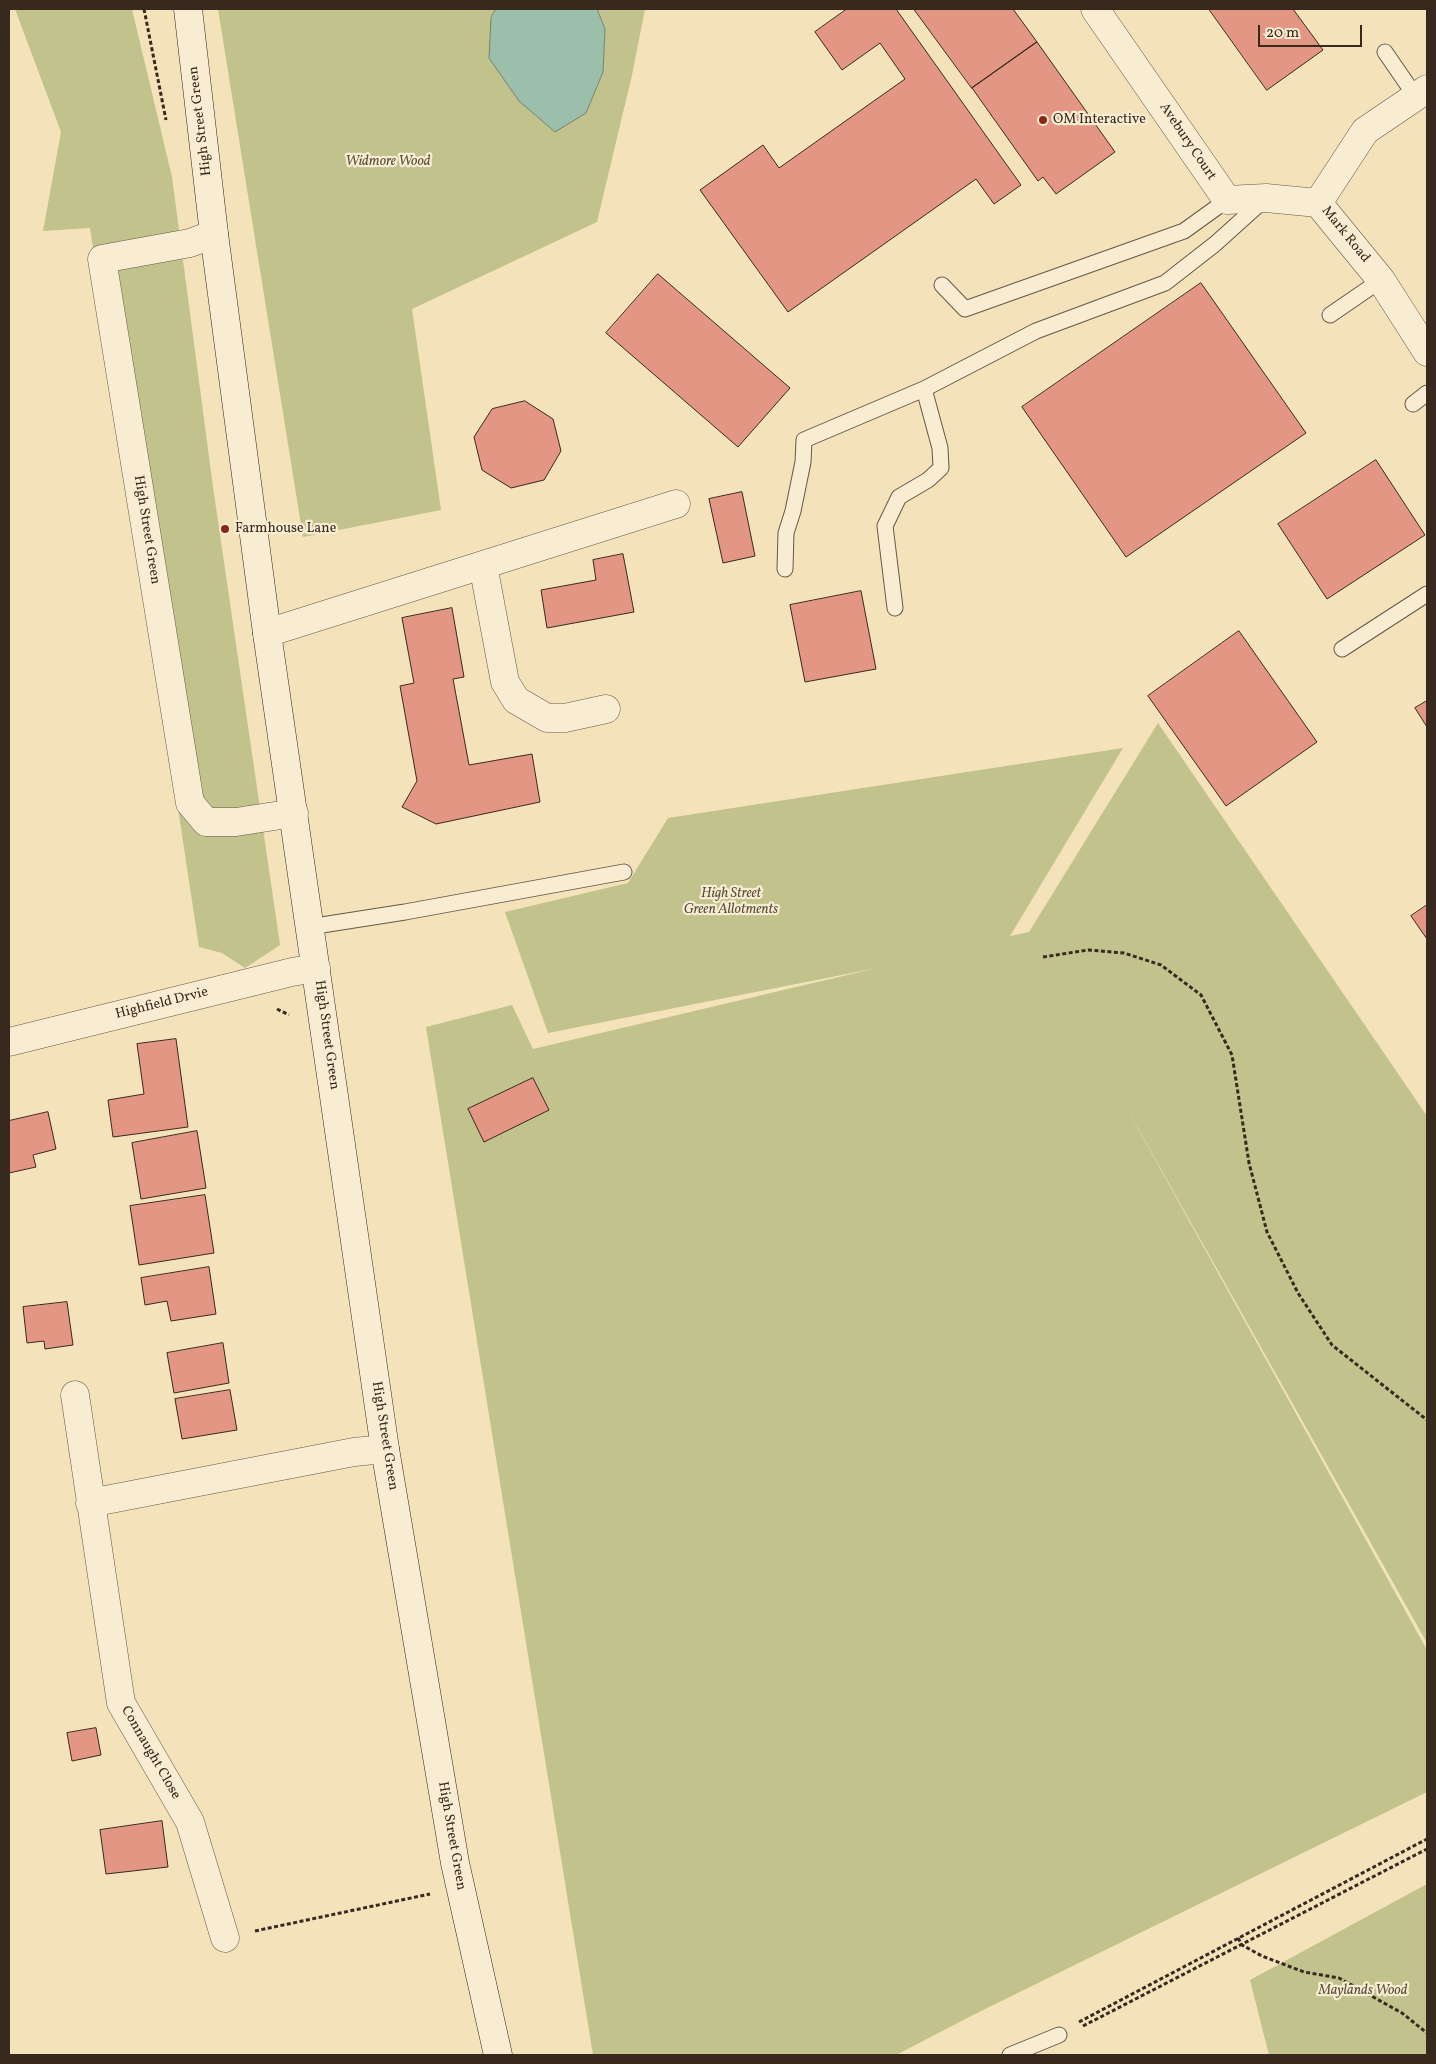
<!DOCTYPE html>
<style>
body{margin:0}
#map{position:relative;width:1436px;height:2064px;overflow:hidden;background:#f4e2ba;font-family:Vollkorn,serif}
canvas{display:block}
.frame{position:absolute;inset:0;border:10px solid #38291e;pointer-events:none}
.scale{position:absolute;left:1258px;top:25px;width:104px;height:22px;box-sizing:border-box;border:2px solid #38291e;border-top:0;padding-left:6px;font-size:15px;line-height:18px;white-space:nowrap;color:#38291e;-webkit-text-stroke:4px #f8ecd2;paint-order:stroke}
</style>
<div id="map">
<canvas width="1436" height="2064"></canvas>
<div class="frame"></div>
<div class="scale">20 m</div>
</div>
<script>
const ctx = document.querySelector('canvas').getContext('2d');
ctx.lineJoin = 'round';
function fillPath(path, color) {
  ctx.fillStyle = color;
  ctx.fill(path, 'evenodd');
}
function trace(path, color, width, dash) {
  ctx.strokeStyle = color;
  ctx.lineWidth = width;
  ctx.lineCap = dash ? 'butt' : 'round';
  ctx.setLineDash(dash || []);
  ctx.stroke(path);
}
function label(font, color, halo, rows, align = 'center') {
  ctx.font = font + ' Vollkorn,serif';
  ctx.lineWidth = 4.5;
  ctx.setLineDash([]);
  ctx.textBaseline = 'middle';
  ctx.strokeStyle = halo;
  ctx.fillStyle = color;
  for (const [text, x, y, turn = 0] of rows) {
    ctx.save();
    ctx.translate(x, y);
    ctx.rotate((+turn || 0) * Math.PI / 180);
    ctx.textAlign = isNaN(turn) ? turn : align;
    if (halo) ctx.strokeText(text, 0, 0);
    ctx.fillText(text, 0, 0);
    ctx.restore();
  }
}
const green = new Path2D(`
 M15,9H132L172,177L213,487L280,945L245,968L222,953L199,947L90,228L43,231L61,132Z
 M218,9H496L491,18L586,113L603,72L605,29L597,9H645L632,75L597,222L412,309L441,510L303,537Z
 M1158,723L1427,1116V1643L1116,1089L1427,1650V1792L979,2012L896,2055H593L426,1027L512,1005L533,1049L877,968L548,1033L505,912L628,883L668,818L1123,748L1010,936L1029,932Z
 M1427,1884V2055H1269L1250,1980Z`);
const water = new Path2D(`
 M496,9H597L605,29L603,72L586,113L555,132L519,101L489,58L491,18Z`);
const building = new Path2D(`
 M847,9H896L1021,185L994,204L976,179L788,312L700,190L763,145L779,168L905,79L880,43L842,70L815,32Z
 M914,9H1013L1037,42L972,88Z
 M1209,9H1293L1323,50L1267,90Z
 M1037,42L1115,152L1056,194L1043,177L1038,181L972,88Z
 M658,274L790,388L738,447L606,333Z
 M1201,283L1306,433L1126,557L1022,407Z
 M525,401L553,419L561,451L544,480L511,488L482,470L474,437L492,409Z
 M1376,460L1425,535L1327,599L1278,524Z
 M742,492L755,556L723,563L709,499Z
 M623,554L634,612L547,628L541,590L596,580L593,560Z
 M861,591L876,669L805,682L790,605Z
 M452,608L464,677L453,679L469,765L532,754L540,802L436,824L402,807L417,781L400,686L414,683L402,618Z
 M1239,631L1317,742L1226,806L1148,696Z
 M1427,701V727L1415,708Z
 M1427,905V939L1411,916Z
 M176,1039L188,1127L113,1137L108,1100L144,1094L137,1044Z
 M533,1078L549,1110L484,1142L468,1109Z
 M48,1112L56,1149L33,1155L36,1167L9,1173V1121Z
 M197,1131L206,1188L141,1199L132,1143Z
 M205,1195L214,1253L139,1265L130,1206Z
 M209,1267L216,1314L171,1321L167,1301L145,1305L141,1278Z
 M67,1302L73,1345L45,1349L44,1341L27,1343L23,1307Z
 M223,1343L229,1383L174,1393L167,1353Z
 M230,1390L237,1430L182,1439L175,1399Z
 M96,1728L101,1755L72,1761L67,1733Z
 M162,1821L168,1867L106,1874L100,1830Z`);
const path = new Path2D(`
 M144,9L166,120
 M1043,957L1088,950L1124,953L1161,965L1201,995L1232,1055L1249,1163L1267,1232L1298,1293L1332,1345L1427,1420
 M277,1009L289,1015
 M255,1931L430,1894
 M1238,1938L1242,1945L1262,1956L1304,1972L1339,1978L1402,2013L1427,2033
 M1079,2022L1427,1839
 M1083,2026L1427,1849`);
const lane = new Path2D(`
 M1385,52L1416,97
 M942,285L965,309L1184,231L1227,200
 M1330,315L1381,280
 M1413,404L1427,393
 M785,569L786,533L793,511L803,462L804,440L924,389L1036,331L1165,283L1215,244L1265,199
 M895,608L885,526L899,497L928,480L941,468L940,448L924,389
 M1342,649L1427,594
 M309,927L405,912L624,872
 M1010,2055L1059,2035`);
const street = new Path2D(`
 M1095,9L1227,200L1266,198L1318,203
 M1427,89L1365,131L1318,203L1381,280L1427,352
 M214,234L190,243L102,259L190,803L206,822H236L294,813
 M483,565L505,682L516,700L547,718H565L606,709
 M267,633L676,504
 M9,1042L292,972L316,968
 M75,1395L121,1703L190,1822L225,1938
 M90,1503L354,1452L385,1449`);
const secondary = new Path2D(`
 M188,9L214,234L267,633L385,1449L455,1863L498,2055`);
const markers = [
 [1043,120,5,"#8f2418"],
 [225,529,5,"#8f2418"]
];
const poiNames = [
 ["OM Interactive",1053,120],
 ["Farmhouse Lane",235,529]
];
const streetNames = [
 ["High Street Green",201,121,-97],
 ["Avebury Court",1187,142,56],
 ["Mark Road",1345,235,51],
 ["High Street Green",146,530,81],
 ["Highfield Drvie",162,1004,-14],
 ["High Street Green",326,1035,82],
 ["High Street Green",384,1436,81],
 ["Connaught Close",150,1753,60],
 ["High Street Green",451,1836,80]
];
const parkNames = [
 ["Widmore Wood",388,162],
 ["High Street",731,894],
 ["Green Allotments",731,910],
 ["Maylands Wood",1363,1991]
];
fillPath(green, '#c1c28c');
fillPath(water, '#9cbfab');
trace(water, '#748373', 1);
fillPath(building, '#e49684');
trace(building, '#38291e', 1);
trace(lane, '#675745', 17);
trace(street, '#675745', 29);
trace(secondary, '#38291e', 29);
trace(path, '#38291e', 3, [4, 2.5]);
trace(lane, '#f8ecd2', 15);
trace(street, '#f8ecd2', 28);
trace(secondary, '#f8ecd2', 28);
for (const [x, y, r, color] of markers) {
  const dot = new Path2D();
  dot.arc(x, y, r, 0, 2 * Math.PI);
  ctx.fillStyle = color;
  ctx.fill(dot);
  trace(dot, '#f8ecd2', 2);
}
label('14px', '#38291e', '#f8ecd2', poiNames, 'left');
label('14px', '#38291e', '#f8ecd2', streetNames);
label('italic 14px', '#5a4f3a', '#f8ecd2', parkNames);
</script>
